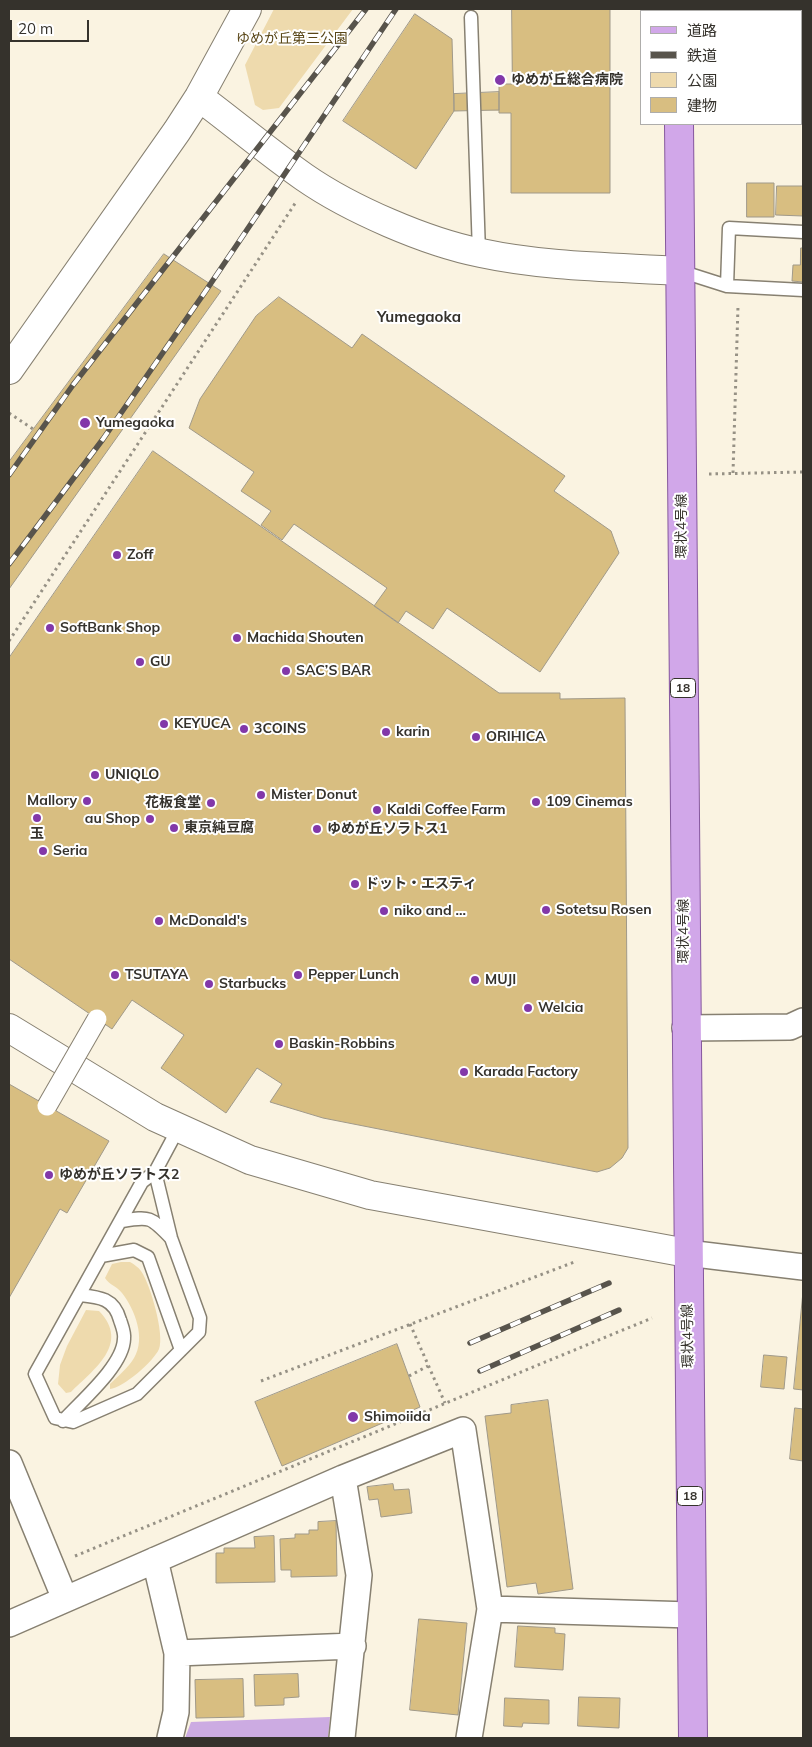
<!DOCTYPE html>
<meta charset="utf-8">
<style>
body{margin:0}
#map{position:relative;width:812px;height:1747px;overflow:hidden;background:#faf3e1;font-family:Mulish,"Noto Sans JP",sans-serif}
canvas{display:block}
.frame{position:absolute;inset:0;border:10px solid #35322c;pointer-events:none}
.legend{position:absolute;left:640px;top:10px;width:162px;height:115px;box-sizing:border-box;background:#fff;border:1px solid #aeadab;margin:0;padding:6px 9px;list-style:none;font-size:15px;color:#35322c}
.legend li{display:flex;align-items:center;gap:10px;height:25px}
.legend b{width:25px;border:1px solid #aeadab}
.scale{position:absolute;left:10px;top:20px;width:79px;height:22px;box-sizing:border-box;border:2px solid #35322c;border-top:0;padding-left:6px;font-size:15px;line-height:18px;white-space:nowrap;color:#35322c;-webkit-text-stroke:4px #fff;paint-order:stroke}
</style>
<div id="map">
<canvas width="812" height="1747"></canvas>
<div class="frame"></div>
<ul class="legend">
<li><b style="height:6px;background:#d1a7e9"></b>道路</li>
<li><b style="height:6px;background:#58544c"></b>鉄道</li>
<li><b style="height:14px;background:#eedaad"></b>公園</li>
<li><b style="height:14px;background:#d8be81"></b>建物</li>
</ul>
<div class="scale">20 m</div>
</div>
<script>
const ctx = document.querySelector('canvas').getContext('2d');
ctx.lineJoin = 'round';
function fillPath(path, color) {
  ctx.fillStyle = color;
  ctx.fill(path, 'evenodd');
}
function trace(path, color, width, dash) {
  ctx.strokeStyle = color;
  ctx.lineWidth = width;
  ctx.lineCap = dash ? 'butt' : 'round';
  ctx.setLineDash(dash || []);
  ctx.stroke(path);
}
function label(font, color, halo, rows, align = 'center') {
  ctx.font = font + ' Mulish,"Noto Sans JP",sans-serif';
  ctx.lineWidth = 4;
  ctx.setLineDash([]);
  ctx.textBaseline = 'middle';
  ctx.strokeStyle = halo;
  ctx.fillStyle = color;
  for (const [text, x, y, turn = 0] of rows) {
    ctx.save();
    ctx.translate(x, y);
    ctx.rotate((+turn || 0) * Math.PI / 180);
    ctx.textAlign = isNaN(turn) ? turn : align;
    if (halo) ctx.strokeText(text, 0, 0);
    ctx.fillText(text, 0, 0);
    ctx.restore();
  }
}
const green = new Path2D(`
 M274,9H353L279,108L263,110L255,105L245,65Z
 M121,1262H130C135,1265 138,1267 141,1271C150,1283 165,1335 159,1349C154,1361 123,1388 110,1389V1384C118,1376 128,1368 134,1358C146,1338 135,1310 122,1293C117,1286 109,1285 105,1278L112,1264Z
 M86,1310L99,1311C131,1344 93,1370 71,1392L66,1393L58,1384L60,1365L67,1346Z`);
const water = new Path2D(`
 M330,1717L328,1738H185L191,1722Z`);
const building = new Path2D(`
 M512,9H610V193H511V113H499V84H512Z
 M415,14L452,39L454,111L416,169L343,121Z
 M801,23H803V58H801Z
 M499,92V110L454,111V94Z
 M801,100H803V111H801Z
 M747,183H774V217H747Z
 M777,186H803V216L776,215Z
 M801,248H803V282L792,281L793,265H800Z
 M164,254L221,291L9,589V462Z
 M279,297L352,348L362,334L565,476L554,491L611,531L619,553L540,672L447,608L433,629L406,611L398,623L374,606L387,588L294,524L282,540L261,525L271,511L241,491L254,472L189,428L200,399L256,316Z
 M153,451L499,693H560V699L625,698L628,1148L622,1158L610,1168L597,1172L323,1118L270,1102L282,1084L257,1068L226,1113L161,1068L184,1035L132,1000L112,1029L9,959V658Z
 M9,1084L109,1141L67,1213L60,1209L9,1298Z
 M803,1292V1390L794,1389Z
 M397,1344L420,1407L282,1466L255,1402Z
 M764,1355L787,1357L784,1389L761,1387Z
 M548,1400L573,1589L538,1594L536,1583L507,1587L485,1416L511,1413V1405Z
 M795,1408L803,1409V1461L790,1459Z
 M393,1484L394,1490L409,1489L412,1513L381,1517L378,1499L369,1500L367,1487Z
 M336,1521L337,1576L291,1577V1570H281L280,1539L295,1538V1534H309V1530H318V1522Z
 M274,1536L275,1582L216,1583V1553H224V1548H255L254,1537Z
 M419,1619L467,1623L458,1715L410,1710Z
 M518,1626L555,1628V1633L565,1634L563,1670L515,1667Z
 M298,1674L299,1697L284,1698V1705L255,1706L254,1675Z
 M243,1679L244,1717L196,1718L195,1680Z
 M579,1697L620,1698L619,1728L578,1726Z
 M505,1698L549,1700V1724L523,1723L522,1727L504,1726Z`);
const path = new Path2D(`
 M9,413L33,429
 M733,473L738,306
 M709,474L803,472
 M9,641L296,202
 M410,1324L445,1403
 M409,1376L428,1366
 M261,1381L577,1261
 M75,1556L652,1318`);
const service = new Path2D(`
 M471,17L479,253
 M680,271L727,286L803,290
 M727,286L729,228L803,232
 M155,1172L171,1238L200,1318L199,1332L137,1394L73,1422L55,1418L35,1374L142,1182L155,1172L178,1129
 M122,1221C150,1216 151,1217 171,1238
 M101,1256L134,1250L148,1257L181,1350
 M63,1421C81,1401 123,1366 124,1339C125,1333 122,1326 120,1320C114,1298 99,1297 79,1295`);
const minor = new Path2D(`
 M685,1028L790,1027L803,1021
 M687,1253L803,1267
 M9,1463L65,1599
 M155,1560L177,1653L176,1712L170,1738
 M490,1609L691,1615
 M9,1624L343,1478L463,1430L490,1609L469,1738
 M177,1653L353,1646
 M342,1738L359,1575L343,1478`);
const tertiary = new Path2D(`
 M199,97C234,123 268,152 304,177C350,209 426,242 481,253C546,267 614,267 680,271
 M9,370L177,131L199,97L247,9
 M9,1028L155,1117L250,1160L370,1195L687,1253`);
const primary = new Path2D(`
 M678,9V11
 M679,124L693,1738`);
const rail = new Path2D(`
 M9,475L73,385L366,9
 M9,564L103,439L205,292L396,9
 M470,1343L609,1283
 M480,1371L619,1310`);
const pedestrianBridge = new Path2D(`
 M47,1106L97,1019`);
const markers = [
 [500,80,6,"#8238a9"],
 [85,423,6,"#8238a9"],
 [117,555,5,"#8238a9"],
 [50,628,5,"#8238a9"],
 [237,638,5,"#8238a9"],
 [140,662,5,"#8238a9"],
 [286,671,5,"#8238a9"],
 [164,724,5,"#8238a9"],
 [244,729,5,"#8238a9"],
 [386,732,5,"#8238a9"],
 [476,737,5,"#8238a9"],
 [95,775,5,"#8238a9"],
 [261,795,5,"#8238a9"],
 [87,801,5,"#8238a9"],
 [536,802,5,"#8238a9"],
 [211,803,5,"#8238a9"],
 [377,810,5,"#8238a9"],
 [37,818,5,"#8238a9"],
 [150,819,5,"#8238a9"],
 [174,828,5,"#8238a9"],
 [317,829,5,"#8238a9"],
 [43,851,5,"#8238a9"],
 [355,884,5,"#8238a9"],
 [546,910,5,"#8238a9"],
 [384,911,5,"#8238a9"],
 [159,921,5,"#8238a9"],
 [115,975,5,"#8238a9"],
 [298,975,5,"#8238a9"],
 [475,980,5,"#8238a9"],
 [209,984,5,"#8238a9"],
 [528,1008,5,"#8238a9"],
 [279,1044,5,"#8238a9"],
 [464,1072,5,"#8238a9"],
 [49,1175,5,"#8238a9"],
 [353,1417,6,"#8238a9"]
];
const shields = [
 [683,688,25],
 [690,1496,25]
];
const shieldNames = [
 ["18",683,688],
 ["18",690,1496]
];
const parkNames = [
 ["ゆめが丘第三公園",292,39]
];
const poiNames = [
 ["ゆめが丘総合病院",511,80],
 ["Yumegaoka",96,423],
 ["Zoff",127,555],
 ["SoftBank Shop",60,628],
 ["Machida Shouten",247,638],
 ["GU",150,662],
 ["SAC’S BAR",296,671],
 ["KEYUCA",174,724],
 ["3COINS",254,729],
 ["karin",396,732],
 ["ORIHICA",486,737],
 ["UNIQLO",105,775],
 ["Mister Donut",271,795],
 ["Mallory",77,801,"right"],
 ["109 Cinemas",546,802],
 ["花板食堂",201,803,"right"],
 ["Kaldi Coffee Farm",387,810],
 ["au Shop",140,819,"right"],
 ["東京純豆腐",184,828],
 ["ゆめが丘ソラトス1",327,829],
 ["玉",37,834,"center"],
 ["Seria",53,851],
 ["ドット・エスティ",365,884],
 ["Sotetsu Rosen",556,910],
 ["niko and ...",394,911],
 ["McDonald's",169,921],
 ["TSUTAYA",125,975],
 ["Pepper Lunch",308,975],
 ["MUJI",485,980],
 ["Starbucks",219,984],
 ["Welcia",538,1008],
 ["Baskin-Robbins",289,1044],
 ["Karada Factory",474,1072],
 ["ゆめが丘ソラトス2",59,1175],
 ["Shimoiida",364,1417]
];
const streetNames = [
 ["環状4号線",682,526,-90],
 ["環状4号線",684,931,-90],
 ["環状4号線",688,1336,-91]
];
const neighbourhoodNames = [
 ["Yumegaoka",419,317]
];
fillPath(green, '#eedaad');
fillPath(water, '#ccabe2');
fillPath(building, '#d8be81');
trace(building, '#a09989', 1);
trace(service, '#878071', 15);
trace(minor, '#878071', 28);
trace(tertiary, '#878071', 30);
trace(primary, '#86589e', 30);
trace(path, '#969185', 3, [2.5, 4]);
trace(service, '#fff', 12);
trace(minor, '#fff', 25);
trace(tertiary, '#fff', 28);
trace(primary, '#d1a7e9', 28);
trace(rail, '#58544c', 5.5);
trace(rail, '#fff', 4, [11]);
trace(pedestrianBridge, '#878071', 21, []);
trace(pedestrianBridge, '#fff', 19);
for (const [x, y, r, color] of markers) {
  const dot = new Path2D();
  dot.arc(x, y, r, 0, 2 * Math.PI);
  ctx.fillStyle = color;
  ctx.fill(dot);
  trace(dot, '#fff', 2);
}
for (const [x, y, w] of shields) {
  const box = new Path2D();
  box.roundRect(x - w / 2, y - 9.5, w, 19, 4);
  ctx.fillStyle = '#fff';
  ctx.fill(box);
  trace(box, '#35322c', 1);
}
label('bold 12px', '#35322c', null, shieldNames);
label('14px', '#594617', '#fff', parkNames);
label('bold 14px', '#35322c', '#fff', poiNames, 'left');
label('14px', '#35322c', '#fff', streetNames);
label('bold 15px', '#35322c', '#fff', neighbourhoodNames);
</script>
